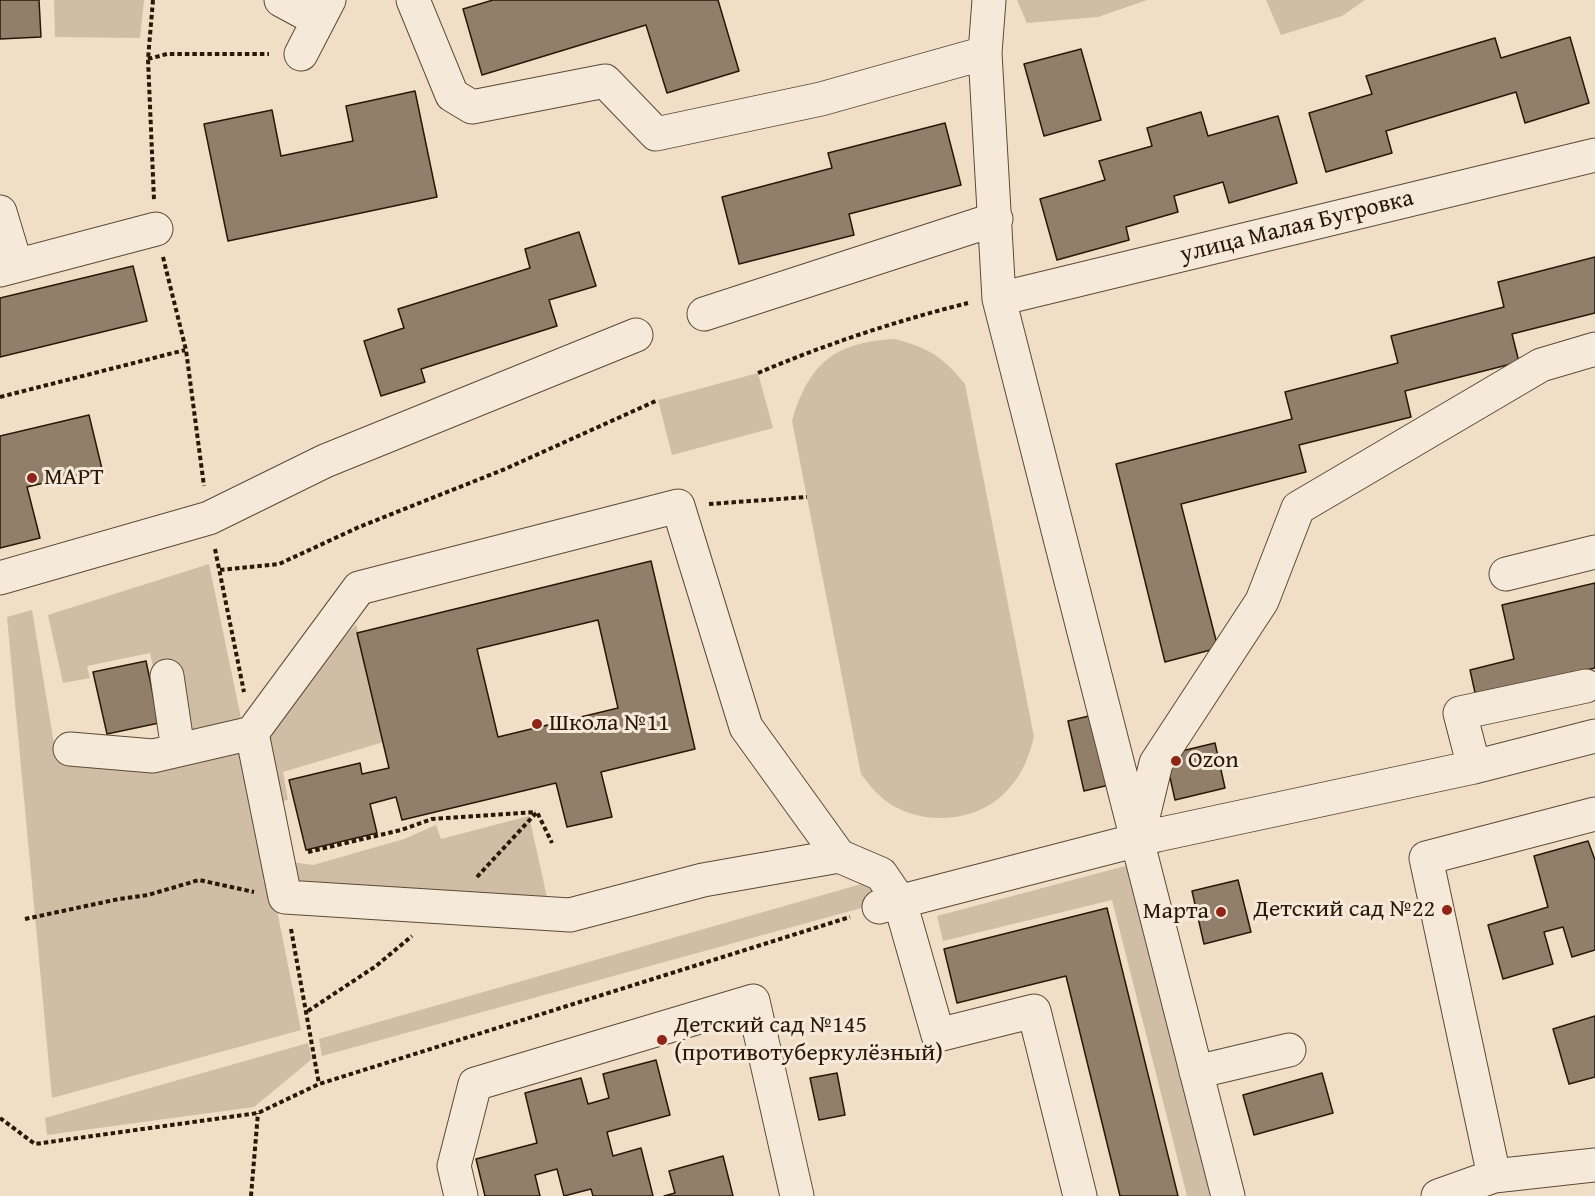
<!DOCTYPE html>
<meta charset="utf-8">
<style>
body{margin:0}
canvas{display:block;background:#f0dfc6}
</style>
<canvas width="1595" height="1196"></canvas>
<script>
const ctx = document.querySelector('canvas').getContext('2d');
ctx.lineJoin = 'round';
function fillPath(path, color) {
  ctx.fillStyle = color;
  ctx.fill(path, 'evenodd');
}
function trace(path, color, width, dash) {
  ctx.strokeStyle = color;
  ctx.lineWidth = width;
  ctx.lineCap = dash ? 'butt' : 'round';
  ctx.setLineDash(dash || []);
  ctx.stroke(path);
}
function label(font, color, halo, rows, align = 'center') {
  ctx.font = font + ' "Gentium Book Plus",serif';
  ctx.lineWidth = 6;
  ctx.setLineDash([]);
  ctx.textBaseline = 'middle';
  ctx.strokeStyle = halo;
  ctx.fillStyle = color;
  for (const [text, x, y, turn = 0] of rows) {
    ctx.save();
    ctx.translate(x, y);
    ctx.rotate((+turn || 0) * Math.PI / 180);
    ctx.textAlign = isNaN(turn) ? turn : align;
    if (halo) ctx.strokeText(text, 0, 0);
    ctx.fillText(text, 0, 0);
    ctx.restore();
  }
}
const green = new Path2D(`
 M54,0H144L140,38L55,37Z
 M1017,0H1147L1098,17L1027,23Z
 M1266,0H1365L1342,16L1281,35Z
 M895,339C929,348 943,357 965,384L1034,737C1029,755 1024,771 1011,786C981,825 914,829 879,795C872,789 867,781 861,774L792,421C809,363 835,342 895,339Z
 M758,373L773,428L672,455L658,400Z
 M209,564L242,723L208,731L184,730L172,664L153,667L150,653L87,666L90,678L63,683L48,615Z
 M32,610L56,756L244,746L301,1030L52,1098L7,617Z
 M356,624L387,741L283,772L288,800L272,803L261,747L275,716Z
 M529,816L547,897L291,890L283,861L313,865L404,839L436,825L441,839Z
 M1129,865L1215,1196H1187L1112,900L943,941L937,916Z
 M879,879L894,899L322,1056L319,1039Z
 M308,1043L312,1059L254,1107L47,1135L45,1118Z`);
const building = new Path2D(`
 M0,0H39L41,37L0,39Z
 M493,0H718L739,71L667,93L646,25L482,75L463,9Z
 M1570,37L1589,103L1525,123L1516,92L1386,131L1392,153L1326,172L1309,113L1372,94L1366,76L1495,38L1501,58Z
 M1081,49L1101,120L1044,136L1024,64Z
 M415,91L437,197L228,241L204,124L272,110L281,156L353,141L346,106Z
 M1201,112L1208,136L1278,116L1297,183L1229,203L1223,182L1174,196L1178,212L1126,227L1129,240L1057,260L1040,199L1105,180L1099,161L1152,146L1147,128Z
 M945,123L961,185L849,214L854,235L739,264L722,197L832,168L828,153Z
 M579,232L596,286L549,300L557,326L421,369L425,382L381,396L364,341L404,328L398,309L530,268L525,249Z
 M1595,257V313L1512,334L1519,362L1405,391L1411,417L1299,445L1306,472L1181,504L1218,648L1165,662L1116,464L1292,419L1285,392L1398,363L1391,336L1504,307L1498,282Z
 M133,266L147,321L0,357V298Z
 M89,415L102,469L27,487L40,538L0,548V436Z
 M651,561L695,749L601,772L612,817L567,827L556,783L402,820L396,797L370,804L377,833L306,850L289,780L360,763L362,774L389,768L357,633ZM598,620L618,708L498,737L477,649Z
 M1595,583V668L1476,697L1470,670L1514,659L1502,605Z
 M146,661L159,723L107,734L93,672Z
 M1093,715L1109,785L1084,791L1068,721Z
 M1215,743L1225,788L1175,800L1165,755Z
 M1588,841L1595,860V950L1572,957L1563,927L1544,932L1553,964L1503,979L1488,925L1548,907L1534,856Z
 M1238,880L1251,932L1204,944L1192,891Z
 M1107,908L1178,1196H1120L1066,976L957,1003L944,949Z
 M1595,1016V1077L1569,1084L1553,1029Z
 M656,1060L670,1115L607,1132L613,1156L641,1148L653,1196H593L591,1189L564,1196L557,1169L535,1175L540,1196H485L476,1159L537,1143L525,1093L581,1078L588,1104L609,1098L603,1074Z
 M837,1073L845,1115L819,1120L810,1078Z
 M1322,1073L1333,1113L1254,1135L1243,1095Z
 M723,1156L733,1196H664L675,1193L669,1171Z`);
const path = new Path2D(`
 M153,0L148,59L154,200
 M148,59L167,54H269
 M163,257L186,350L204,486
 M758,373C826,344 896,321 968,303
 M0,397L185,350
 M709,504L807,497
 M215,549L244,692
 M220,570L279,564L359,527L505,469L658,400
 M308,852L401,830L432,819L536,812
 M477,877L537,812L552,843
 M25,919L119,899L148,895L199,880L254,892
 M291,929L319,1084
 M308,1011L376,966L412,936
 M0,1118L35,1144L258,1113L319,1084L850,917
 M251,1196L258,1113`);
const minor = new Path2D(`
 M281,0L318,20
 M413,0L452,95L472,107L605,81L656,134L821,99L985,53
 M989,0L985,53L999,299L1228,1196
 M301,54L329,0
 M0,212L16,265
 M0,270L156,229
 M999,299L1595,155
 M704,314L996,219
 M1506,574L1595,552
 M0,578L209,518L325,461L636,335
 M167,676L178,750
 M252,733L285,897L570,915L703,880L839,856L881,874L900,902L938,1035L1034,1011L1080,1196
 M70,749L153,756L252,733L359,588L678,506L746,727L839,856
 M1474,767L1460,713L1586,686
 M1138,838L1156,763L1262,601L1298,508L1541,365L1595,349
 M879,907L1157,835L1474,767L1595,736
 M1196,1072L1289,1050
 M1494,1176L1426,858L1595,814
 M461,1196L454,1166L475,1084L753,1001L797,1196
 M1438,1196L1494,1176L1595,1165`);
const markers = [
 [32,478,6,"#8f2418"],
 [537,724,6,"#8f2418"],
 [1176,761,6,"#8f2418"],
 [1447,910,6,"#8f2418"],
 [1221,912,6,"#8f2418"],
 [662,1040,6,"#8f2418"]
];
const streetNames = [
 ["улица Малая Бугровка",1297,227,-14]
];
const poiNames = [
 ["МАРТ",44,478],
 ["Школа №11",549,724],
 ["Ozon",1188,761],
 ["Детский сад №22",1435,910,"right"],
 ["Марта",1209,912,"right"],
 ["Детский сад №145",674,1026],
 ["(противотуберкулёзный)",674,1054]
];
fillPath(green, '#cfbda5');
fillPath(building, '#917f69');
trace(building, '#2b1705', 1.5);
trace(minor, '#5c4935', 35);
trace(path, '#2b1705', 4, [4.5, 3]);
trace(minor, '#f5eada', 33);
for (const [x, y, r, color] of markers) {
  const dot = new Path2D();
  dot.arc(x, y, r, 0, 2 * Math.PI);
  ctx.fillStyle = color;
  ctx.fill(dot);
  trace(dot, '#f5eada', 2);
}
label('24px', '#2b1705', '#f5eada', streetNames);
label('24px', '#2b1705', '#f5eada', poiNames, 'left');
</script>
